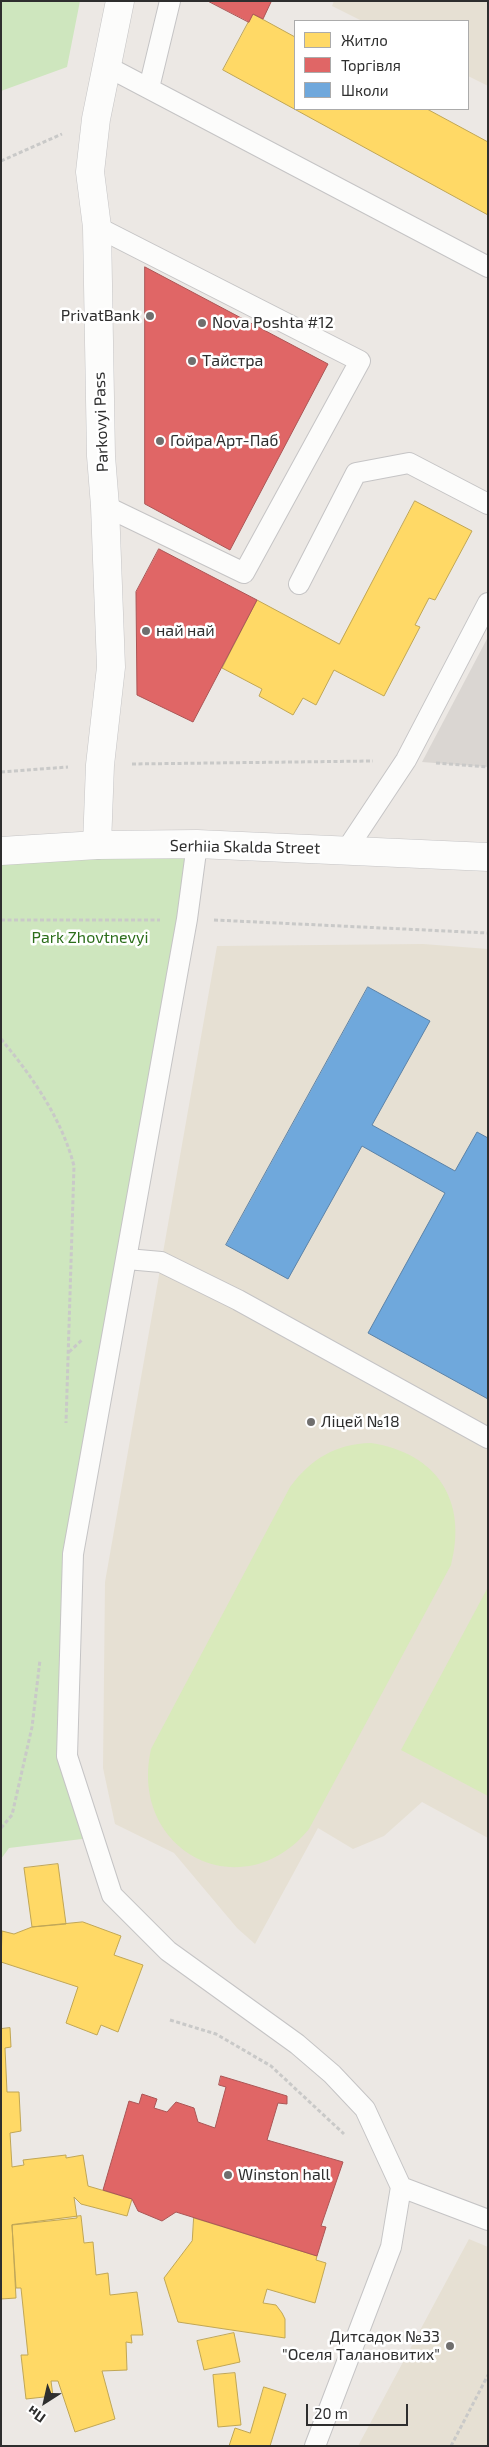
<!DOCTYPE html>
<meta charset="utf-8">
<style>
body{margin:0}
#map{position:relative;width:489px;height:2447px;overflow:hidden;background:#ece8e4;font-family:"Exo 2",sans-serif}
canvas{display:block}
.frame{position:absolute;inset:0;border:2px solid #2e2e2e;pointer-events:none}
.legend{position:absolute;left:294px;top:20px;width:175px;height:90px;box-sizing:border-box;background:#fff;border:1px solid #ababab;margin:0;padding:6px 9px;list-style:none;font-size:15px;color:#2e2e2e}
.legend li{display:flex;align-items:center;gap:10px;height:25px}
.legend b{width:25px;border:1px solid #ababab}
.north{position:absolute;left:20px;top:2377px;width:50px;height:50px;-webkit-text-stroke:4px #fff;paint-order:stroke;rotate:215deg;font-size:14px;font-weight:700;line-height:20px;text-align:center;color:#2e2e2e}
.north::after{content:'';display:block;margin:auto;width:18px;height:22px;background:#2e2e2e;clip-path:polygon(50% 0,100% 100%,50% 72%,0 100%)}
.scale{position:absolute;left:306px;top:2404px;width:102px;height:22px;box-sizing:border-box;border:2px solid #2e2e2e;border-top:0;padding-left:6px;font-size:15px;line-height:18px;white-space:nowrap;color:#2e2e2e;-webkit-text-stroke:4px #fff;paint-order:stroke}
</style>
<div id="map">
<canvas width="489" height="2447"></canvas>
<div class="frame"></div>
<ul class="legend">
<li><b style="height:14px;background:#ffd966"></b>Житло</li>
<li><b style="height:14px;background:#e06666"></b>Торгівля</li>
<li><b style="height:14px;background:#6fa8dc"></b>Школи</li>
</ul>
<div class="north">Пн</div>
<div class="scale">20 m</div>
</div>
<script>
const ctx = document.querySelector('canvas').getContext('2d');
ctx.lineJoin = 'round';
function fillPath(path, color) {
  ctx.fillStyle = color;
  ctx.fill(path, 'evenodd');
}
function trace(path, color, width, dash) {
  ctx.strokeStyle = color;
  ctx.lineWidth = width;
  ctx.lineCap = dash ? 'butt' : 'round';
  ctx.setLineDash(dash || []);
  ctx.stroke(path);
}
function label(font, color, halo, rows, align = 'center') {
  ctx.font = font + ' "Exo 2",sans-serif';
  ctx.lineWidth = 5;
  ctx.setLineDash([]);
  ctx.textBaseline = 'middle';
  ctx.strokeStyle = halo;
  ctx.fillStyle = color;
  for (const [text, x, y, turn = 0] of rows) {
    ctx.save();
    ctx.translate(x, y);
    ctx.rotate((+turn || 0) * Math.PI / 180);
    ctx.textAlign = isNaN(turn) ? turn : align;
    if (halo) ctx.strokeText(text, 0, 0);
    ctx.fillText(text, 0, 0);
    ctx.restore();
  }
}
const education = new Path2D(`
 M334,1H488V86L468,76V21H362L332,6Z
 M423,944L488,949V1838L422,1802L384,1836L353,1849L318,1828L255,1944L237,1928L174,1853L115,1824L103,1768L105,1582L217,946Z
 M469,2239L488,2247V2446H358Z`);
const green = new Path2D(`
 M1,1H80L67,67L1,91Z
 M196,848L71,1553L64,1757L90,1838L9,1848L1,1859V852Z`);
const pitch = new Path2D(`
 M371,1443C437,1453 468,1501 451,1565L309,1829C243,1910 128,1852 151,1749L290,1487C311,1459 335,1444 371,1443Z
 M488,1587V1796L401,1750Z`);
const plaza = new Path2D(`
 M488,637V767L422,762Z`);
const homes = new Path2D(`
 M253,14L295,37V109H427L488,142V215L223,70Z
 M415,501L472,531L435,600L429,598L415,625L420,627L384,696L334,670L316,705L303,698L293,715L259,696L262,689L222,668L257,600L339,644Z
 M58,1864L66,1924L32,1927L24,1868Z
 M83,1922L121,1936L114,1955L143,1965L118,2032L101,2025L97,2035L66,2023L78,1987L1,1962L2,1931L14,1934L32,1927Z
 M10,2028L11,2047L5,2048L7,2092H19L21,2131L10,2133L12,2167L24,2165L23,2160L66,2155V2158L83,2155L88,2186L132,2199L127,2216L81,2204L74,2197L77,2218L12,2225L16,2298L1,2299V2029Z
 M81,2216L84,2243L93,2242L96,2275L108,2273L110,2295L137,2292L143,2335H131L132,2343L126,2342L127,2370L102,2371L115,2419L75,2432L58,2381H51L53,2396L26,2399L21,2355H28L21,2288H16L12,2225Z
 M194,2218L317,2256L316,2260L326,2263L315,2303L267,2289L263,2303L276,2305L282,2313L285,2319V2338L178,2322L164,2278L192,2241Z
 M234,2333L240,2362L204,2370L197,2341Z
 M235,2373L241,2425L218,2427L213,2375Z
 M264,2387L286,2394L270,2446H229L235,2428L250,2433Z`);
const shops = new Path2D(`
 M208,1H269L271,2L263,19L253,14L249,22Z
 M145,267L328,364L230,550L145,504Z
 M159,549L257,600L193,722L137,695L136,592Z
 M221,2076L287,2096V2104L278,2103L267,2140L343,2162L321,2226L326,2227L317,2256L176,2212L162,2221L138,2211L132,2199L103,2190L129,2101L139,2104L142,2094L157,2099L154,2108L167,2112L176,2102L194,2108L198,2122L215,2128L226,2087L219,2085Z`);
const schools = new Path2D(`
 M368,987L430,1021L372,1125L455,1171L477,1132L488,1138V1399L368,1333L445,1193L362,1146L288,1279L226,1245Z`);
const path = new Path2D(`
 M1,161L62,134
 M436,763L488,767
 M132,764L373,761
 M1,772L68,767
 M1,920H160
 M214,920L488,933
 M1,1039C32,1076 62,1119 74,1166L66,1423
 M69,1352L83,1339
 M1,1828L12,1815L32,1727L40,1660
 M170,2020L216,2034L271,2066L344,2134
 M451,2446L488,2375`);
const service = new Path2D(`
 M106,66L488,267
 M149,88L170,1
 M97,227L360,361L244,573L105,506
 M299,584L356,473L409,463L488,504
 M197,844L187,919L73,1554L67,1756L112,1895L168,1951L297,2044L332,2074L365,2109L401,2187L391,2247L315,2446
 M347,849L406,760L488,603
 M127,1259L161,1262L238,1300L488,1438
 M401,2187L488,2220`);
const minor = new Path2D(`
 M97,845L100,765L111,667L105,506L101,456L97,227L90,172L96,119L120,1`);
const secondary = new Path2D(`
 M1,851L97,845L197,844L488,857`);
const markers = [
 [150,316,5,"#706f6e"],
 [202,323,5,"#706f6e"],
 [192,361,5,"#706f6e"],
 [160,441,5,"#706f6e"],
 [146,631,5,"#706f6e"],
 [311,1422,5,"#706f6e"],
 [228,2175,5,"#706f6e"],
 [450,2346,5,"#706f6e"]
];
const poiNames = [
 ["PrivatBank",140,316,"right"],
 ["Nova Poshta #12",212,323],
 ["Тайстра",202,361],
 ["Гойра Арт-Паб",170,441],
 ["най най",156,631],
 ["Ліцей №18",321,1422],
 ["Winston hall",238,2175],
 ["Дитсадок №33",440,2337,"right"],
 ["\"Оселя Талановитих\"",440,2355,"right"]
];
const streetNames = [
 ["Parkovyi Pass",101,422,-92],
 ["Serhiia Skalda Street",245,847,1]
];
const parkNames = [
 ["Park Zhovtnevyi",90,938]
];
fillPath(education, '#e6e0d3');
fillPath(green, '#cee6be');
fillPath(pitch, '#d9eabb');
fillPath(plaza, '#dad6d2');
fillPath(homes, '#ffd966');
trace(homes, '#c0a655', 1);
fillPath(shops, '#e06666');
trace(shops, '#ab5555', 1);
fillPath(schools, '#6fa8dc');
trace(schools, '#5c83a8', 1);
trace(service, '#c5c4c5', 22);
trace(minor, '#c5c4c5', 29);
trace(secondary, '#c5c4c5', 29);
trace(path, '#c9c9c8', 3, [4, 2.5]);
trace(service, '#fcfcfb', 20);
trace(minor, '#fcfcfb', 28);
trace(secondary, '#fcfcfb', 28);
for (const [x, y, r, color] of markers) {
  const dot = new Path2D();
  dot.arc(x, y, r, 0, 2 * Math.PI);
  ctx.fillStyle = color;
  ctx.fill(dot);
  trace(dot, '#fff', 2);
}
label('16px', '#2e2e2e', '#fff', poiNames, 'left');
label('16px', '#2e2e2e', '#fff', streetNames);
label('16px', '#2c6e1b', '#fff', parkNames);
</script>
